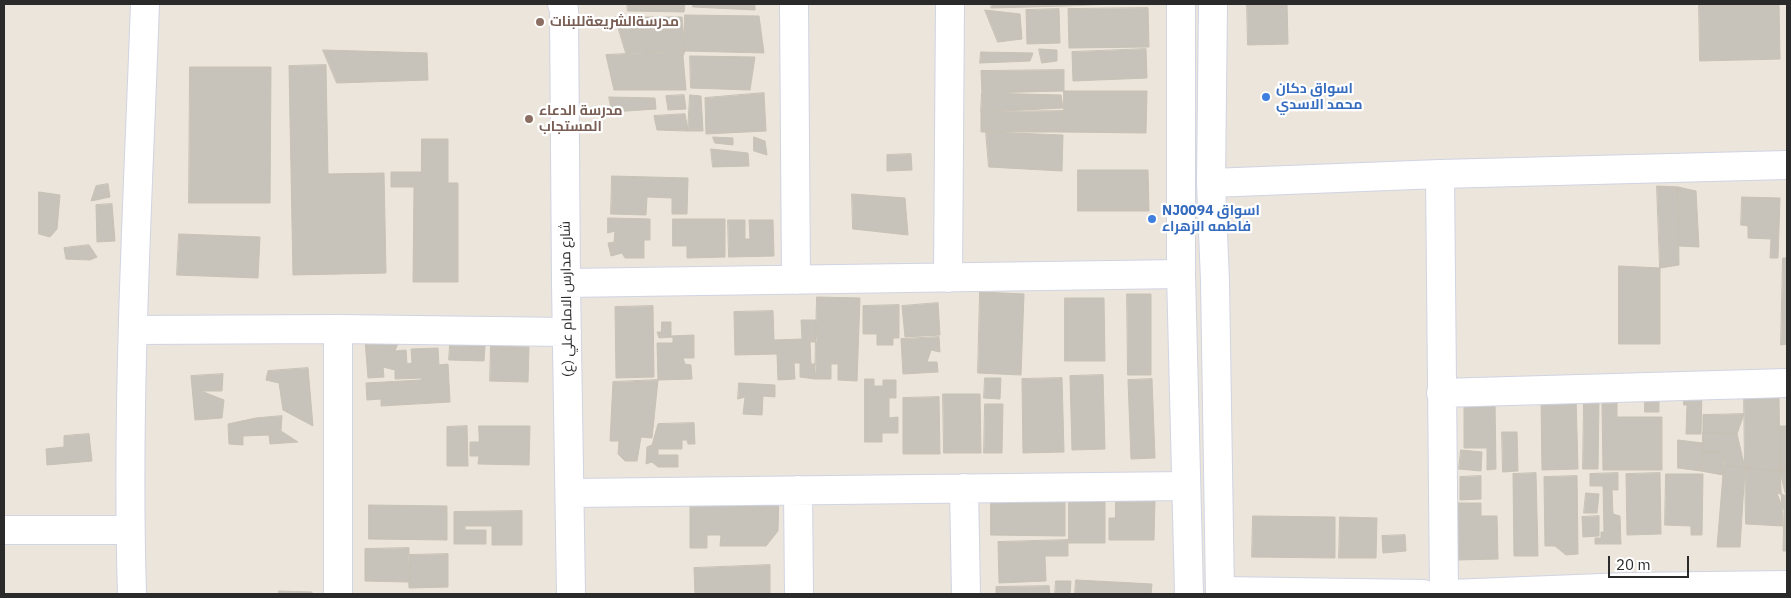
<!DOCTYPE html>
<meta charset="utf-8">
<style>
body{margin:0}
#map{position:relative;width:1791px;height:598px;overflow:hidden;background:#ece5db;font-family:"IBM Plex Sans",sans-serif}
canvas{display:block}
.frame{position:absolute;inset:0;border:5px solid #2a2a2a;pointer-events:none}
.scale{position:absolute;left:1608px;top:556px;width:81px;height:22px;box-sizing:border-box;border:2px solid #2a2a2a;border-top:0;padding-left:6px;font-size:15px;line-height:18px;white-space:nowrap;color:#2a2a2a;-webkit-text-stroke:4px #fff;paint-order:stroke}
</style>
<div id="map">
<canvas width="1791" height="598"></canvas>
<div class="frame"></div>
<div class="scale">20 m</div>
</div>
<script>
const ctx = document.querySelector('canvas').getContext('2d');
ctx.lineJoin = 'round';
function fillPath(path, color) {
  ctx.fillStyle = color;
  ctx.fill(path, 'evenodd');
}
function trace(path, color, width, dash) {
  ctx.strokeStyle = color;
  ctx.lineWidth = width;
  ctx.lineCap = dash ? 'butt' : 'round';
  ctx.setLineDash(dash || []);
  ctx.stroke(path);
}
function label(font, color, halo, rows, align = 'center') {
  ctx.font = font + ' "IBM Plex Sans",Cairo,sans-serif';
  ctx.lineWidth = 4.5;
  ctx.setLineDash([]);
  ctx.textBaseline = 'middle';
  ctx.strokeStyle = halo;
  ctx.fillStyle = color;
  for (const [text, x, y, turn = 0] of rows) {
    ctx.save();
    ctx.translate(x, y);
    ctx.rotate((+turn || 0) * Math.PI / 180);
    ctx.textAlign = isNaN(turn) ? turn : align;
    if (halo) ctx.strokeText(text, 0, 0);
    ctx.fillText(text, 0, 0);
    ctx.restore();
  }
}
const building = new Path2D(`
 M627,4H685L684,12L628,11Z
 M693,4H755V10L693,7Z
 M992,4H1064L1065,6L991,8Z
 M1064,4H1114L1065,6Z
 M1247,4H1287L1288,44L1248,45Z
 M1699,4H1779L1780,59L1700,61Z
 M1148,8L1149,47L1069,48L1068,9Z
 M1059,9L1060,43L1027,44L1026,10Z
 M985,10L1020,14L1022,39L998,42Z
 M685,15L759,16L764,53L685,51Z
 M615,17H682L685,51L626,53Z
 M1039,49L1057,50V61L1042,63Z
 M1146,49L1147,78L1073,81L1072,52Z
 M323,50L427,53L428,80L337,83Z
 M685,51L683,56L686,90H614L606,55Z
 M981,52L1033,53L1030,61L980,63Z
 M690,56L755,57L750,90L691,88Z
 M326,65L328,174L384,173L386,273L293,275L289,66Z
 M190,67H271L270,203H189Z
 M1064,70V91L982,93L981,71Z
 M1064,91H1147L1146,133L1064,132Z
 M764,93L766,131L706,134L705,98Z
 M982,93L1061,95L1063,108L981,112Z
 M684,95L686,109L668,110L666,96Z
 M690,95L701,96L703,131H688Z
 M609,97L655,98L656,109L612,112Z
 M1063,111L1064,132H981V112Z
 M685,114L688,131L657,130L654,116Z
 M986,132L1063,135L1062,171L989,167Z
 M713,137L733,138V145L715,143Z
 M754,137L765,141L767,155L754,151Z
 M422,139H448V183H458V282H413L414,187H391V172H421Z
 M711,149L748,153L749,166L713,167Z
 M911,154L912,170L887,171V155Z
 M1078,170H1148L1149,211H1078Z
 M612,176L688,178L687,214H672V198L647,197L646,215L611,214Z
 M108,184L110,197L91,201L96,186Z
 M1657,186L1678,187L1679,265L1660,268Z
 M1678,187L1696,191L1699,247L1679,246Z
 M39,192L60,195L57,229L50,237L39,234Z
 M852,194L905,198L908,235L853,229Z
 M1742,197L1780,198L1778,258H1770L1771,239L1748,238V226L1741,225Z
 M112,204L115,241L97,242L96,205Z
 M608,218L650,219V240H644V258H625L622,253L611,256L608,243L614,242L615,231L608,233Z
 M673,219H725V257L687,258V246H673Z
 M728,220H745V239H750L749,220H773L774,256L729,257Z
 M179,234L260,237L258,278L177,275Z
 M89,245L97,257L90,260L66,259L64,248Z
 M1783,258H1787V344L1781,345Z
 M1619,266L1660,268V344H1619Z
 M980,292L1024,294L1021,375L978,373Z
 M1127,294H1151V375H1128Z
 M817,297L860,298L857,381L838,380V364H831V379H815Z
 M1065,298H1104L1105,361H1065Z
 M938,303L940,335L905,337L902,306Z
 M899,305V338H893V345H877V334H863V306Z
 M653,306L654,377L616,378L615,307Z
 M773,311L774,340L802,339L801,320H816L817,342H810L811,364H817L815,379L800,377V363H794L795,379L778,380L777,354L735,355L734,312Z
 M662,322H671V336L694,335V358H683L685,364L691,365L692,379L658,380L657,343H673V337L659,338L657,332H661Z
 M939,337L940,352L931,350L927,362H937L938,372L903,374L901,339Z
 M388,338V344L398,343L395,351L406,350L407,364L412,363L411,349L438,348L439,365L448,364L450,402L381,406V399L367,400L366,383L421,380L422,378L395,379V370L383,367L384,377L368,378L365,340Z
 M450,345L485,346L484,361L449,360Z
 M491,346L529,347L528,382L490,381Z
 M308,368L313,426L283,410L279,383L266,380L268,371Z
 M223,374L222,391H201L224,400L222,418L195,420L191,376Z
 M1103,375L1105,449L1072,450L1070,376Z
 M985,378H1001L1000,399L984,398Z
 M1062,378L1064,452L1023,453L1022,379Z
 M865,379H874V386H883V380H896V398H889V418L898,417V433H882V442H865Z
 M1152,379L1155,458L1131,459L1128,380Z
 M658,380L652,438L641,437L637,461H625L618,454L619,441H610L613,382Z
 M739,383L775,385V397L763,396L762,415L743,414L745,397L738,399Z
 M1645,388H1659V412H1645Z
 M1684,388L1702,389L1701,434H1686L1687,405H1684Z
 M943,394H980L981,453H944Z
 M1744,394L1779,397L1780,471L1745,468Z
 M939,397L940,454H903V398Z
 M1576,397L1578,469L1542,470L1541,398Z
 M1584,400H1599L1598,469H1583Z
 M1495,402L1496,469L1487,470V448H1464V403Z
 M1617,403V417H1662V470H1603L1602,404Z
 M985,404H1003L1002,453H984Z
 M1744,414L1737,434L1703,432V415Z
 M282,416L281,431L298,442L270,444L269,435L243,436V445L229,444L228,424L256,418Z
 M694,423L695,444H688L687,440H682V449H658V455H678V467H658L652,462L646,464L647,447L652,445L658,424Z
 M467,426L468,466H447V427Z
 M479,426H530L529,465L478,464L479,456H470V442H479Z
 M1779,426H1787V472L1780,471Z
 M1502,432H1517L1518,471L1503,472Z
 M1703,432L1737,434L1745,468L1725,465V451L1703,453Z
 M89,434L92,461L47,465L46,449L64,447V436Z
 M1678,440L1703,443L1701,471L1678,468Z
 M1461,450L1482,452L1481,471L1459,469Z
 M1725,451L1723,475L1701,471L1703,453Z
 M1725,465L1745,468L1740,547H1717L1723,475Z
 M1745,468L1780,471L1783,526L1746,524Z
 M1780,471L1787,472V496L1786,495Z
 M1536,473L1538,556H1514L1513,474Z
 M1618,473V490H1612L1613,514L1620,516L1621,544H1595V538H1601V532H1604L1603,486H1590V474Z
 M1660,473L1661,534L1627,535L1626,474Z
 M1666,474H1703L1702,535H1691V526L1665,525Z
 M1481,476V499L1460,500V477Z
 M1577,476L1578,554L1566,555L1555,546H1545L1544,477Z
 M1586,493L1599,494L1597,513H1584Z
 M1777,493L1787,496V551H1783L1784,511Z
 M779,494L778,531L766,546H720L721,535H707V548H690V499Z
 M1116,499L1155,500L1154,540H1109V518H1115Z
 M991,500H1065V536L991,535Z
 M1069,500H1105V543H1069Z
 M1456,503H1481V516H1497L1498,559L1457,560Z
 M369,505L447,506V540L369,539Z
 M522,511V545H492V526H465V530H486V544H454V512Z
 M1253,516L1335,517V558L1252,557Z
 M1599,516V536L1583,537L1582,517Z
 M1340,517L1377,518L1376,558H1339Z
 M1405,535L1406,551L1383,553L1382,536Z
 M1068,540V556H1045L1046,581L999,583L998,542Z
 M409,548V582L365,581V549Z
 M448,554V587L409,588L408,555Z
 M770,565V594H695L694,568Z
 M1076,580L1152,584L1151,594H1075Z
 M1056,581H1071L1070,594H1055Z
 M1049,586L1050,594H996V587Z
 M279,591L312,592V594H279Z`);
const street = new Path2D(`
 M562,4L564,10L566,283L571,594
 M794,4L796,280
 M1440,174L1444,594
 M1211,183L1440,174L1787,165
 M948,278L950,4
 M566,283L1181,274
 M133,330L338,329L567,332
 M1441,393L1787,383
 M964,488L966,594
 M798,490L799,594
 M571,493L1186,486
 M4,530H130
 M1220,591L1423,594
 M132,594C126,398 138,200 145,4
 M338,594V329
 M1450,594L1627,587L1787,585`);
const secondary = new Path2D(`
 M1181,4V274L1189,594
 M1213,4L1211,183L1215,281L1220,594`);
const markers = [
 [540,22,5,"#8d6e63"],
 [1266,97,5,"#3f7fe0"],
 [529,119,5,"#8d6e63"],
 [1152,219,5,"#3f7fe0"]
];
const educationNames = [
 ["مدرسةالشريعةللبنات",550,22],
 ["مدرسة الدعاء",539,111],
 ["المستجاب",539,127]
];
const shopNames = [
 ["اسواق دكان",1276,89],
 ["محمد الاسدي",1276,105],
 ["NJ0094 اسواق",1162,211],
 ["فاطمه الزهراء",1162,227]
];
const streetNames = [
 ["شارع مدارس الامام علي (ع)",567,299,-91]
];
fillPath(building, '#c7c3ba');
trace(building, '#c8c1b5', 1);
trace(street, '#d0d4e3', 30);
trace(secondary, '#d0d4e3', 30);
trace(street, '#fff', 28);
trace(secondary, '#fff', 28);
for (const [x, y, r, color] of markers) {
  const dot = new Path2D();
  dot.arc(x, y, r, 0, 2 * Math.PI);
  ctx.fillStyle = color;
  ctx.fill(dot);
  trace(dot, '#fff', 2);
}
label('bold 14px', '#785e54', '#fff', educationNames, 'left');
label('bold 14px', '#366cbe', '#fff', shopNames, 'left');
label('14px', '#2a2a2a', '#fff', streetNames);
</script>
